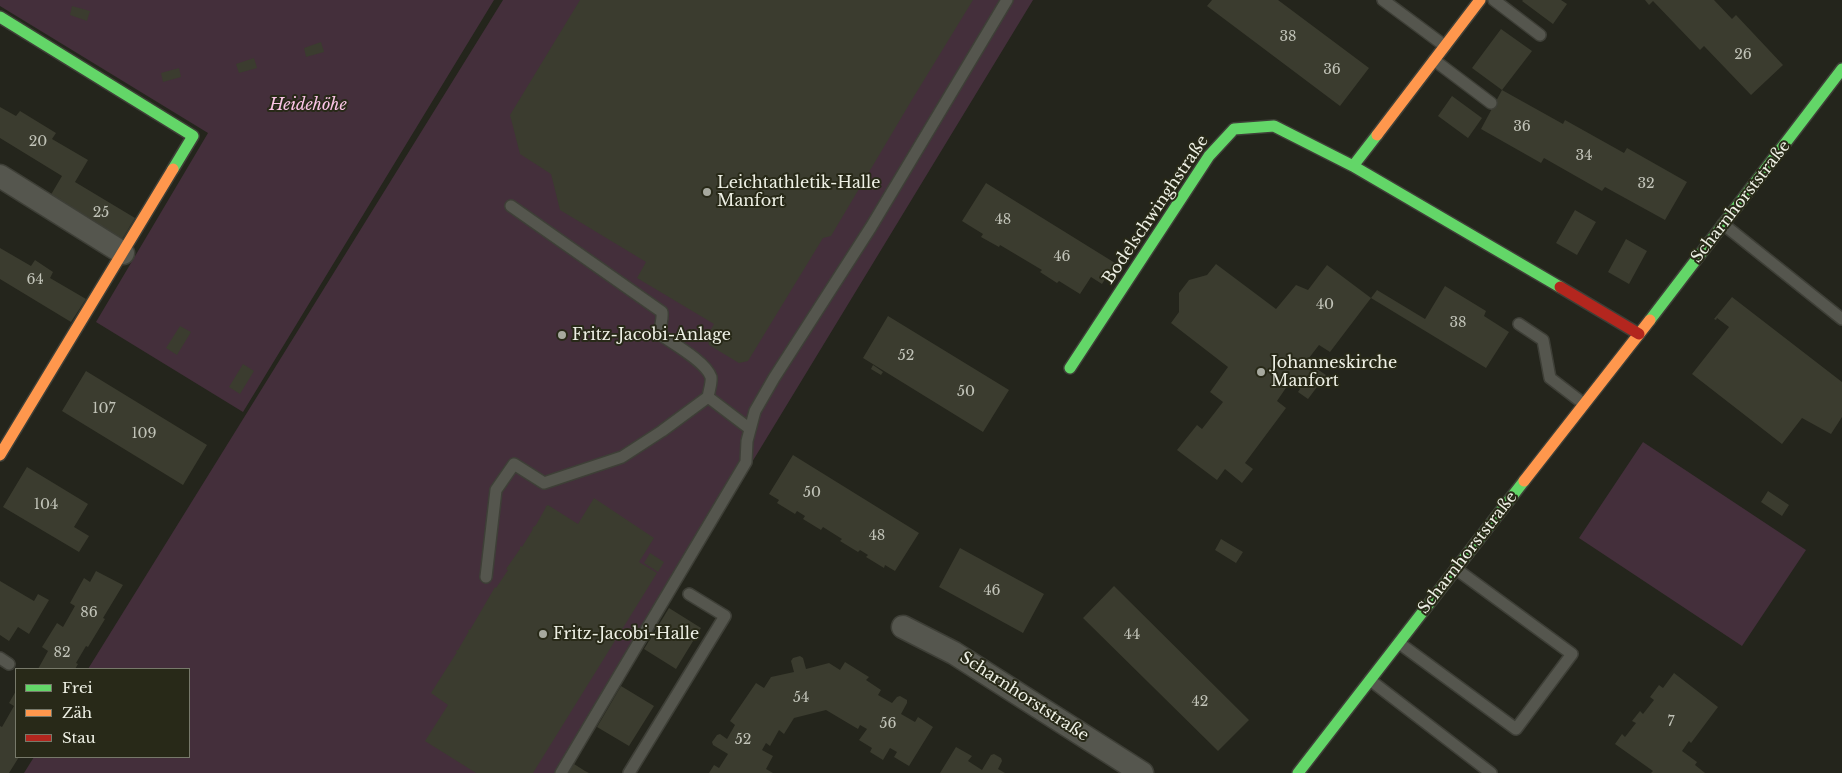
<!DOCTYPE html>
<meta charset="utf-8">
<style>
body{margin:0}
#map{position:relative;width:1842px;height:773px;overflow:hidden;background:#24251c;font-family:"Libre Baskerville",serif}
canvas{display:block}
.legend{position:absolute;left:15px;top:668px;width:175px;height:90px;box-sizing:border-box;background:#282918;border:1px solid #77796a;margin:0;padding:6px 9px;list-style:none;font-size:15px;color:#eef0e5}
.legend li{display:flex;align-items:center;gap:10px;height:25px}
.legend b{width:25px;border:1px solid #77796a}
</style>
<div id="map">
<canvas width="1842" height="773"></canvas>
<ul class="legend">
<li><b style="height:6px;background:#63d668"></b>Frei</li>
<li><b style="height:6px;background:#ff974d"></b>Zäh</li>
<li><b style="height:6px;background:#b3261e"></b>Stau</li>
</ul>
</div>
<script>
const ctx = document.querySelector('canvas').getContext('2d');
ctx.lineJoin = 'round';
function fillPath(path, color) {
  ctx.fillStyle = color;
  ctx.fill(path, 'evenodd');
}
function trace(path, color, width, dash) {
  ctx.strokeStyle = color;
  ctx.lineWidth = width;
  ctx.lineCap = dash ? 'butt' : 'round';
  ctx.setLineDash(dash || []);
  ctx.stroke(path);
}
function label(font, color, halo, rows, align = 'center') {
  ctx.font = font + ' "Libre Baskerville",serif';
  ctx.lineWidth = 4;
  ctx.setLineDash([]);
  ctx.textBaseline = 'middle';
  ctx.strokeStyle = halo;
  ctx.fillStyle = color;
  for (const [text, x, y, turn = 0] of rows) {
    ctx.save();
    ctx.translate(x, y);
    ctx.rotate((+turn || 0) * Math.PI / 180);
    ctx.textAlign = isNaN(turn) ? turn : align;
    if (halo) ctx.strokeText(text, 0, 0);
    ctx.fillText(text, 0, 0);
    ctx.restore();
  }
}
const green = new Path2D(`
 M0,0H494L243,412L96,322L208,133L0,6Z
 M503,0H1033L563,773H24L34,757H189V669H88Z
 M1643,442L1806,550L1742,646L1579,538Z`);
const building = new Path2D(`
 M580,0H973L913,98L831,236L823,238L748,361L739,363L709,345L707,336L714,324L637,278L646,262L560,210L551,174L520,154L510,115Z
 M1212,0H1278L1369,68L1340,106L1207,6Z
 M1523,0H1561L1567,4L1553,24L1522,1Z
 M1645,0H1714L1732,19L1736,15L1783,65L1751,95L1704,46L1700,50L1653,1L1649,5Z
 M72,6L90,11L87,21L70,15Z
 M1501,29L1532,51L1502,90L1472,68Z
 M321,42L324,52L306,57L304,48Z
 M254,58L257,68L239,73L236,64Z
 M179,68L181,77L163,82L161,73Z
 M1502,90L1563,124L1565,120L1624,153L1627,148L1687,182L1665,220L1605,187L1602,191L1544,158L1541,163L1481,129Z
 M1452,96L1482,118L1468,138L1438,116Z
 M0,107L16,116L20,111L56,133L52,139L88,160L75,182L135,218L121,241L49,198L62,176L0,138Z
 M986,183L1115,263L1102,284L1091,277L1080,294L1059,281L1057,283L1040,272L1042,270L1000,245L999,247L981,237L983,234L962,221Z
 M1575,210L1596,222L1577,255L1556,243Z
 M1626,239L1647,251L1629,284L1608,272Z
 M0,248L31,266L35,260L53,272L50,278L86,299L71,322L0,279Z
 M1216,264L1276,309L1296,285L1308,290L1327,265L1371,298L1377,290L1425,319L1445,286L1486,311L1484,316L1509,332L1486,368L1371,298L1330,352L1319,345L1302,367L1314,372L1317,369L1326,375L1308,399L1298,392L1300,389L1292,379L1277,401L1286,408L1245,463L1253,469L1242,483L1225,469L1217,480L1177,450L1197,425L1202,429L1223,402L1210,392L1228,367L1171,323L1179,312V293L1189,280L1207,275Z
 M1732,297L1842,382V417L1831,434L1802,418L1782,444L1692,374L1729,327L1717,318L1716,320L1714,319Z
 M888,316L1009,390L983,432L863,358Z
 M180,326L191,332L177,355L166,348Z
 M243,364L254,371L240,394L229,387Z
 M873,365L883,372L881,375L871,369Z
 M86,371L207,445L183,485L62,411Z
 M793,455L919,533L895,571L885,565L884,568L866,557L868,555L860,550L858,552L840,541L842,539L823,527L821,530L803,519L805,516L797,511L795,514L777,503L779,500L769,494Z
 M27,467L88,504L74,527L89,536L79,552L3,507Z
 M1768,491L1789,505L1782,516L1761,502Z
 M594,498L654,538L639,562L657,573L533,773H476L425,741L448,705L431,693L457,652L455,651L458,650L469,631H468L469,629L470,630L495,587L496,588L508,570L506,569L520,549V546L522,547L533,529L532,528L536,525L546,507H545L548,505L578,524Z
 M1221,539L1243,552L1236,563L1215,550Z
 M960,548L1044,594L1023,633L939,587Z
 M650,553L664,562L658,572L644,563Z
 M96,571L123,585L103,618L105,619L88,647L86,646L76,663L78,664L75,669H38L48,651L42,647L57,623L63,627L75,606L70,603L84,578L90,582Z
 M0,581L34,601L38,594L49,600L29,634L18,627L9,641L0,635Z
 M1114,586L1249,720L1218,751L1083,618Z
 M669,608L701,628L676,669L644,649Z
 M800,656L803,658L806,669L829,663L840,670L845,662L869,677L866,680L881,690L878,695L892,703L897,697L900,696L907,700V703L901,714L915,722L918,717L933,727L909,766L894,757L897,752L890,748L883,760L870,752L872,748L859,740L867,729L860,725L858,729L826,710L794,718L784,734L779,730L770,746L766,743L762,750L773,756L766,769L773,773H709L714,765L719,768L728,754L713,745L712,742L717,735L720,734L727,739L735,725L730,721L756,683L764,688L771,677L794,672L791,661L793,658Z
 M1674,673L1718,707L1691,743L1689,741L1682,751L1697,762L1695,765L1705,773H1651L1653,771L1615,744L1622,734L1625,737L1636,723L1632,721L1640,711L1643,714L1654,700L1650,697L1659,685L1663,688Z
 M621,686L654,706L629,746L597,727Z
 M16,691V757H19L9,773H0V726L2,727L14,706L9,703Z
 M956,747L972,756L968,761L982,770L991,755L994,754L1001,758L1002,761L998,769L1005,773H940Z
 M574,764L585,771L589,773H568Z`);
const lane = new Path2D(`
 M1383,0L1445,46
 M1494,0L1540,35
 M1434,60L1491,103
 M511,206L662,312C663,321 659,326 661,335C674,344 706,362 711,377C712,382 709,391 708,397
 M1723,224L1842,319
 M1519,324L1543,340L1550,378L1584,404
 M486,577L496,490L514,464L544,483L622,457L662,431L708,397L750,429
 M1399,643L1516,729L1572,654L1456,569
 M0,658L9,664
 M1370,680L1491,773
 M561,773L746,462L747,441L755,411L774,378L871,227L1007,0
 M629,773L725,616L689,594`);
const street = new Path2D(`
 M0,176L123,253
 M903,627L954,653L1142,773`);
const fast = new Path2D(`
 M0,17L193,136L173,169
 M1353,166L1560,287
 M1650,320L1842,69
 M1070,368L1209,156L1234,129L1274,126L1353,166L1377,135
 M1298,773L1524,481`);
const slow = new Path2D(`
 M1377,135L1480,0
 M0,455L173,169
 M1524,481L1650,320`);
const jam = new Path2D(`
 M1560,287L1639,334`);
const markers = [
 [707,192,5,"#a7a99f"],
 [562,335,5,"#a7a99f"],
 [1261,372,5,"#a7a99f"],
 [543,634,5,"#a7a99f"]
];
const numberNames = [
 ["38",1288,37],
 ["26",1743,55],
 ["36",1332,70],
 ["36",1522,127],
 ["20",38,142],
 ["34",1584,156],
 ["32",1646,184],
 ["25",101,213],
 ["48",1003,220],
 ["46",1062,257],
 ["64",35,280],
 ["40",1325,305],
 ["38",1458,323],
 ["52",906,356],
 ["50",966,392],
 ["107",104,409],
 ["109",144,434],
 ["50",812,493],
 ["104",46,505],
 ["48",877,536],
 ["46",992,591],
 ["86",89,613],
 ["44",1132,635],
 ["82",62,653],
 ["54",801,698],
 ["42",1200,702],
 ["7",1671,722],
 ["56",888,724],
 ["52",743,740]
];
const parkNames = [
 ["Heidehöhe",308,105]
];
const poiNames = [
 ["Leichtathletik-Halle",717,183],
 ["Manfort",717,201],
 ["Fritz-Jacobi-Anlage",572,335],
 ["Johanneskirche",1271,363],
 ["Manfort",1271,381],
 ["Fritz-Jacobi-Halle",553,634]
];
const streetNames = [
 ["Scharnhorststraße",1741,202,-52],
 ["Bodelschwinghstraße",1156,210,-56],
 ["Scharnhorststraße",1468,553,-52],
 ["Scharnhorststraße",1024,697,33]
];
fillPath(green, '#442f3b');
fillPath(building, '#3b3c2f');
trace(lane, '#3e3f37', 14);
trace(street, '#3e3f37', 25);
trace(fast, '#3e3f37', 14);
trace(slow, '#3e3f37', 14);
trace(jam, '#3e3f37', 14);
trace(lane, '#55564e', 11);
trace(street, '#55564e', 22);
trace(fast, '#63d668', 11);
trace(slow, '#ff974d', 11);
trace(jam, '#b3261e', 11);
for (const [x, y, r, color] of markers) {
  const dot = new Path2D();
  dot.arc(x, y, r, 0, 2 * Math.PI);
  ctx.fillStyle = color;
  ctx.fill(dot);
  trace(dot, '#282918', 2);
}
label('14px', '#c1c3b8', null, numberNames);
label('italic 16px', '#fac4e5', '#282918', parkNames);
label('16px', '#eef0e5', '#282918', poiNames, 'left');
label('16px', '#eef0e5', '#282918', streetNames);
</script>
